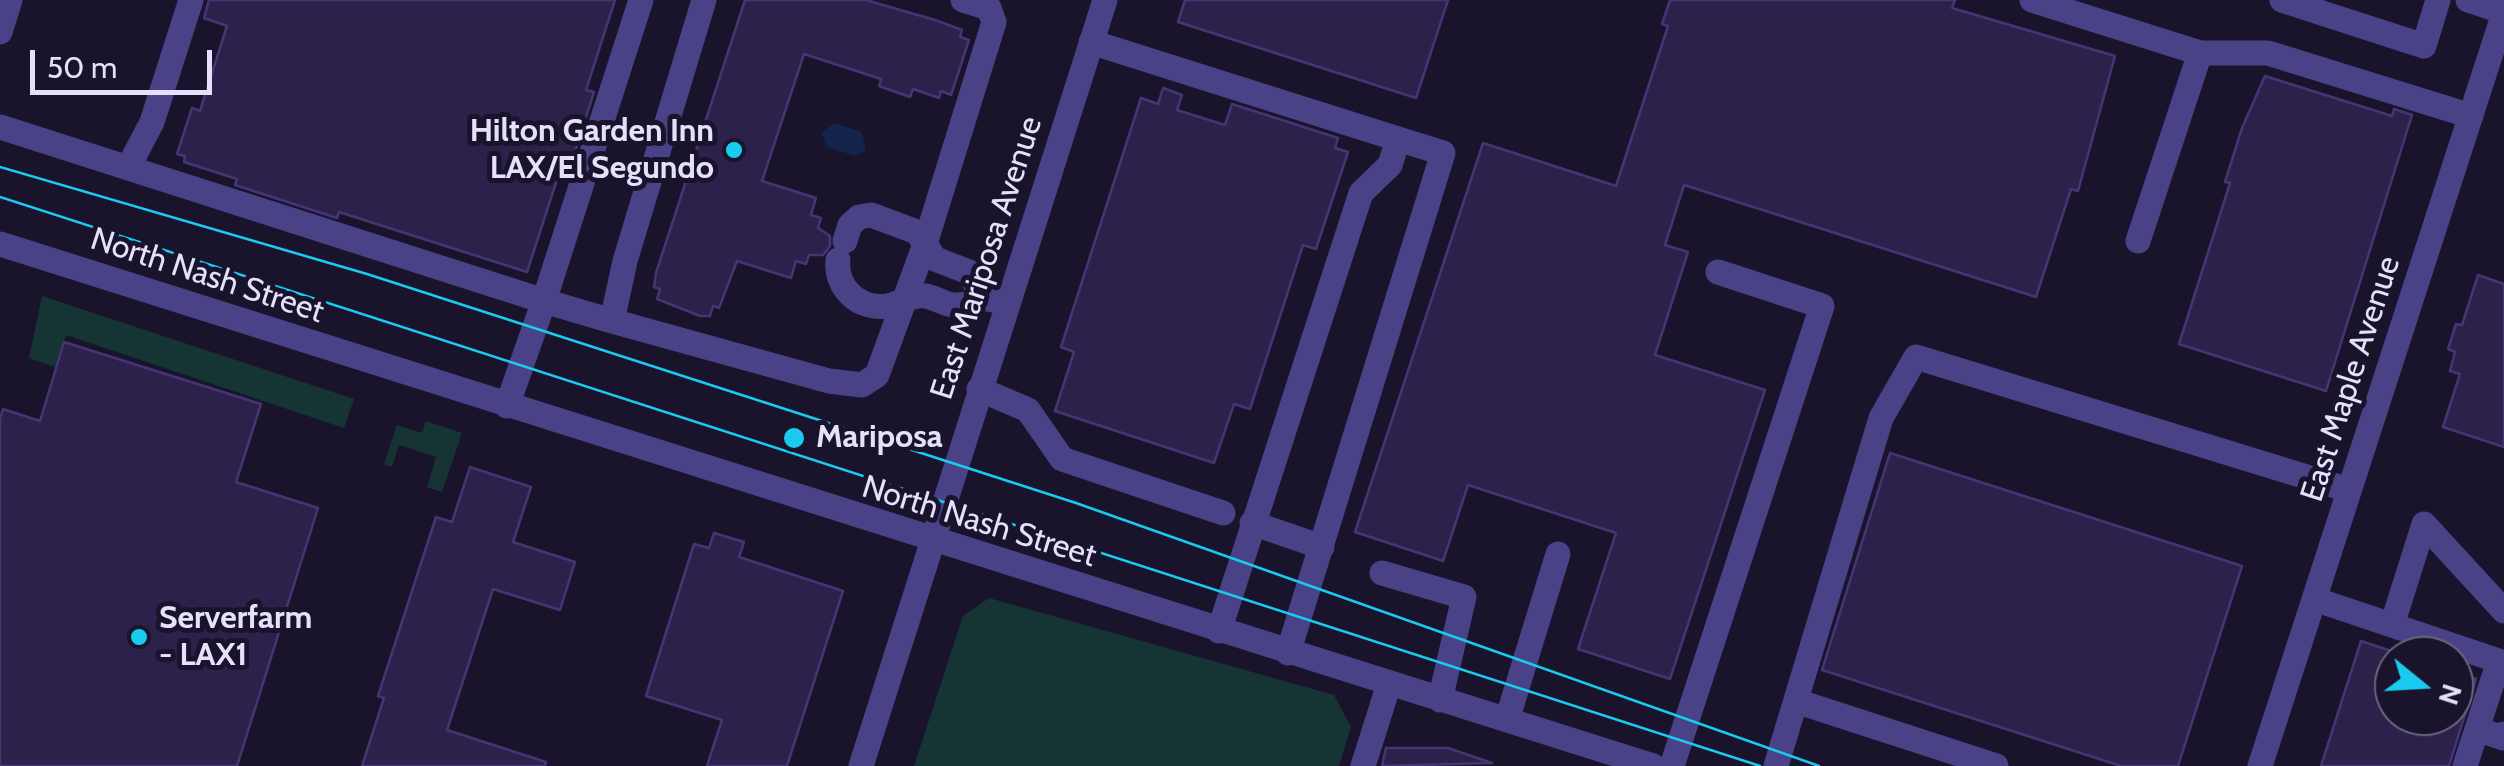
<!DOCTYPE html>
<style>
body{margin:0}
#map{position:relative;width:2504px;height:766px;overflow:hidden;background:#19142b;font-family:Cabin,sans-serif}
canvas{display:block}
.north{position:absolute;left:2374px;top:636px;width:100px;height:100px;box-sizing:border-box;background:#19142b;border:2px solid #6b667f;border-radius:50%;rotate:108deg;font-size:28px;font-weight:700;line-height:40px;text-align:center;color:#e6e0fd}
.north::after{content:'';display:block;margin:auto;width:35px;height:45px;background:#1acbef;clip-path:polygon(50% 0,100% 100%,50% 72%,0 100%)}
.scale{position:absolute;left:30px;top:50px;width:182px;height:45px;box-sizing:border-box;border:5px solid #e6e0fd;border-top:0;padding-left:12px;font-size:30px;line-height:35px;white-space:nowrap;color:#e6e0fd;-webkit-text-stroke:8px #19142b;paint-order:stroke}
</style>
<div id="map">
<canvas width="2504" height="766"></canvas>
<div class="north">N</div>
<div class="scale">50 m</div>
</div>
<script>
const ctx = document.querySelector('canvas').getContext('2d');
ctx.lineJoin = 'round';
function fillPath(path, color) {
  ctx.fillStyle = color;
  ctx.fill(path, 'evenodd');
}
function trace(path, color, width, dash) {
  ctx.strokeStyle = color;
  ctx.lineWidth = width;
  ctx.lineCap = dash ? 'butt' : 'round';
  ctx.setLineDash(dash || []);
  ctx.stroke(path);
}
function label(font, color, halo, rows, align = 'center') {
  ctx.font = font + ' Cabin,sans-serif';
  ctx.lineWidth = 10;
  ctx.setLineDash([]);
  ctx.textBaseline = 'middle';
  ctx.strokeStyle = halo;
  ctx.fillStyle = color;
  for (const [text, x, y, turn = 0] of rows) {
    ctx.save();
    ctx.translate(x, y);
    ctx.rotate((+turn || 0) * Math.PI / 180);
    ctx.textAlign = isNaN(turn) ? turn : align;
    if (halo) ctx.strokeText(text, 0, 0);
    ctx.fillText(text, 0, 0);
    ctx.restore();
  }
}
const green = new Path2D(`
 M42,296L354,399L344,428L66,335L55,367L29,358Z
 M426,421L462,433L442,492L427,487L436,457L399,445L392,467L384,464L397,425L422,433Z
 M989,598L1334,695L1351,727L1339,766H914L963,616Z`);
const water = new Path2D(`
 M834,123L862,132L866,150L855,156L827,147L821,133Z`);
const building = new Path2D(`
 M209,0H615L586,90L594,92L572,161L564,158L527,272L339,212L337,218L235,185L237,179L184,162L185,156L177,154L192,108L200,111L227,26L204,18Z
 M745,0H866L935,20L962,30L960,37L969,40L951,95L941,91L939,98L913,89L910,97L879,86L881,79L804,54L762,181L816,198L811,215L821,218L818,228L830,236V246L823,255H809L806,264L796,261L791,278L737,261L719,308L713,306L710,316H700L657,299L660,289L654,287L656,273Z
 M1185,0H1448L1416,98L1178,22Z
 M1670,0H1955L1952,8L2115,56L2078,191L2071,189L2036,297L1684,185L1665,245L1688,252L1655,355L1765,390L1670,679L1578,649L1616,533L1468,485L1443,561L1355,532L1483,143L1616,186L1668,26L1662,24Z
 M2265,76L2392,116L2394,109L2412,115L2326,391L2179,344L2230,183L2225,182L2242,128Z
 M1163,88L1182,95L1177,110L1225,125L1232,104L1338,138L1335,148L1348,152L1316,249L1303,245L1250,409L1234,404L1214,463L1055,411L1074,352L1061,347L1141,98L1158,104Z
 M2478,275L2504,284V447L2443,427L2460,374L2450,371L2455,352L2448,349L2456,324L2462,325Z
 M64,342L261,404L236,482L318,508L237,766H0V419L3,409L40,421Z
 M1890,453L2242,566L2178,766H2121L1822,670Z
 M470,467L531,487L513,542L575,562L560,610L493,589L447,730L546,762L545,766H362L384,698L378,696L436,517L452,522Z
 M714,533L744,542L739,557L843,591L787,766H707L722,720L646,696L694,544L709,548Z
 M2361,641L2394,652V716H2454V671L2476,679L2449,766H2321Z
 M1386,748H1448L1492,763L1382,766Z`);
const minor = new Path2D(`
 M704,0L625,261L612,321L829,381L862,385L877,375L925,244L994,22L989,8L963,0
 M2032,0L2200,53
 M2282,0L2424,46L2438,0
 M2468,0L2504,12
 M0,32L10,0
 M1091,42L1398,139L1390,165L1361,193L1219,631
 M0,127L544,301L507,406
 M129,166L152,122L191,0
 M845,241L850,225L859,217L871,215L917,232L935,259L969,272L981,295
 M2138,241L2200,53H2268L2471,116
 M0,244L1653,766
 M838,260C835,288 859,310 887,306C900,304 912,294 925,296C935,297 945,305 955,305C980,306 971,292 1007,304
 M612,321L544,301L641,0
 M979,389L1028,410L1062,459L1223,513
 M1252,523L1322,547
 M1382,573L1464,597L1440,700
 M2314,599L2499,661L2465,766
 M2392,625L2424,524L2504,611
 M1288,653L1443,153L1398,139
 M1796,701L1996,766
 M1507,720L1558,554
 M2477,729L2503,738L2504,734
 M861,766L1105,0
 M1363,766L1389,684
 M1672,766L1822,306L1718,272
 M1776,766L1881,418L1916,357L2349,490
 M2260,766L2504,13`);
const tram = new Path2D(`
 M0,167L367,274L1076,503L1819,766
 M0,197L1760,766`);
const markers = [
 [734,150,10,"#1acbef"],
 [794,438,12,"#1acbef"],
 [139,637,10,"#1acbef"]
];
const poiNames = [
 ["Hilton Garden Inn",714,132,"right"],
 ["LAX/El Segundo",714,169,"right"],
 ["Mariposa",816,438],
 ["Serverfarm",159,619],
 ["- LAX1",159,656]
];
const streetNames = [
 ["East Mariposa Avenue",987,258,-72],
 ["North Nash Street",207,276,18],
 ["East Maple Avenue",2351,379,-72],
 ["North Nash Street",979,522,17]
];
fillPath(green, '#173435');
fillPath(water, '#12234c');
fillPath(building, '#2c214b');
trace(building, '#463575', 2.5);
trace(minor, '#4a4287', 25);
trace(tram, '#1acbef', 2.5);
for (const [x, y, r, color] of markers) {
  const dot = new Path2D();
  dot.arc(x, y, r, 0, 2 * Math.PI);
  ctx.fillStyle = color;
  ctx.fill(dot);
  trace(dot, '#19142b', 4);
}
label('bold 32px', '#e6e0fd', '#19142b', poiNames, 'left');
label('32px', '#e6e0fd', '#19142b', streetNames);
</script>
